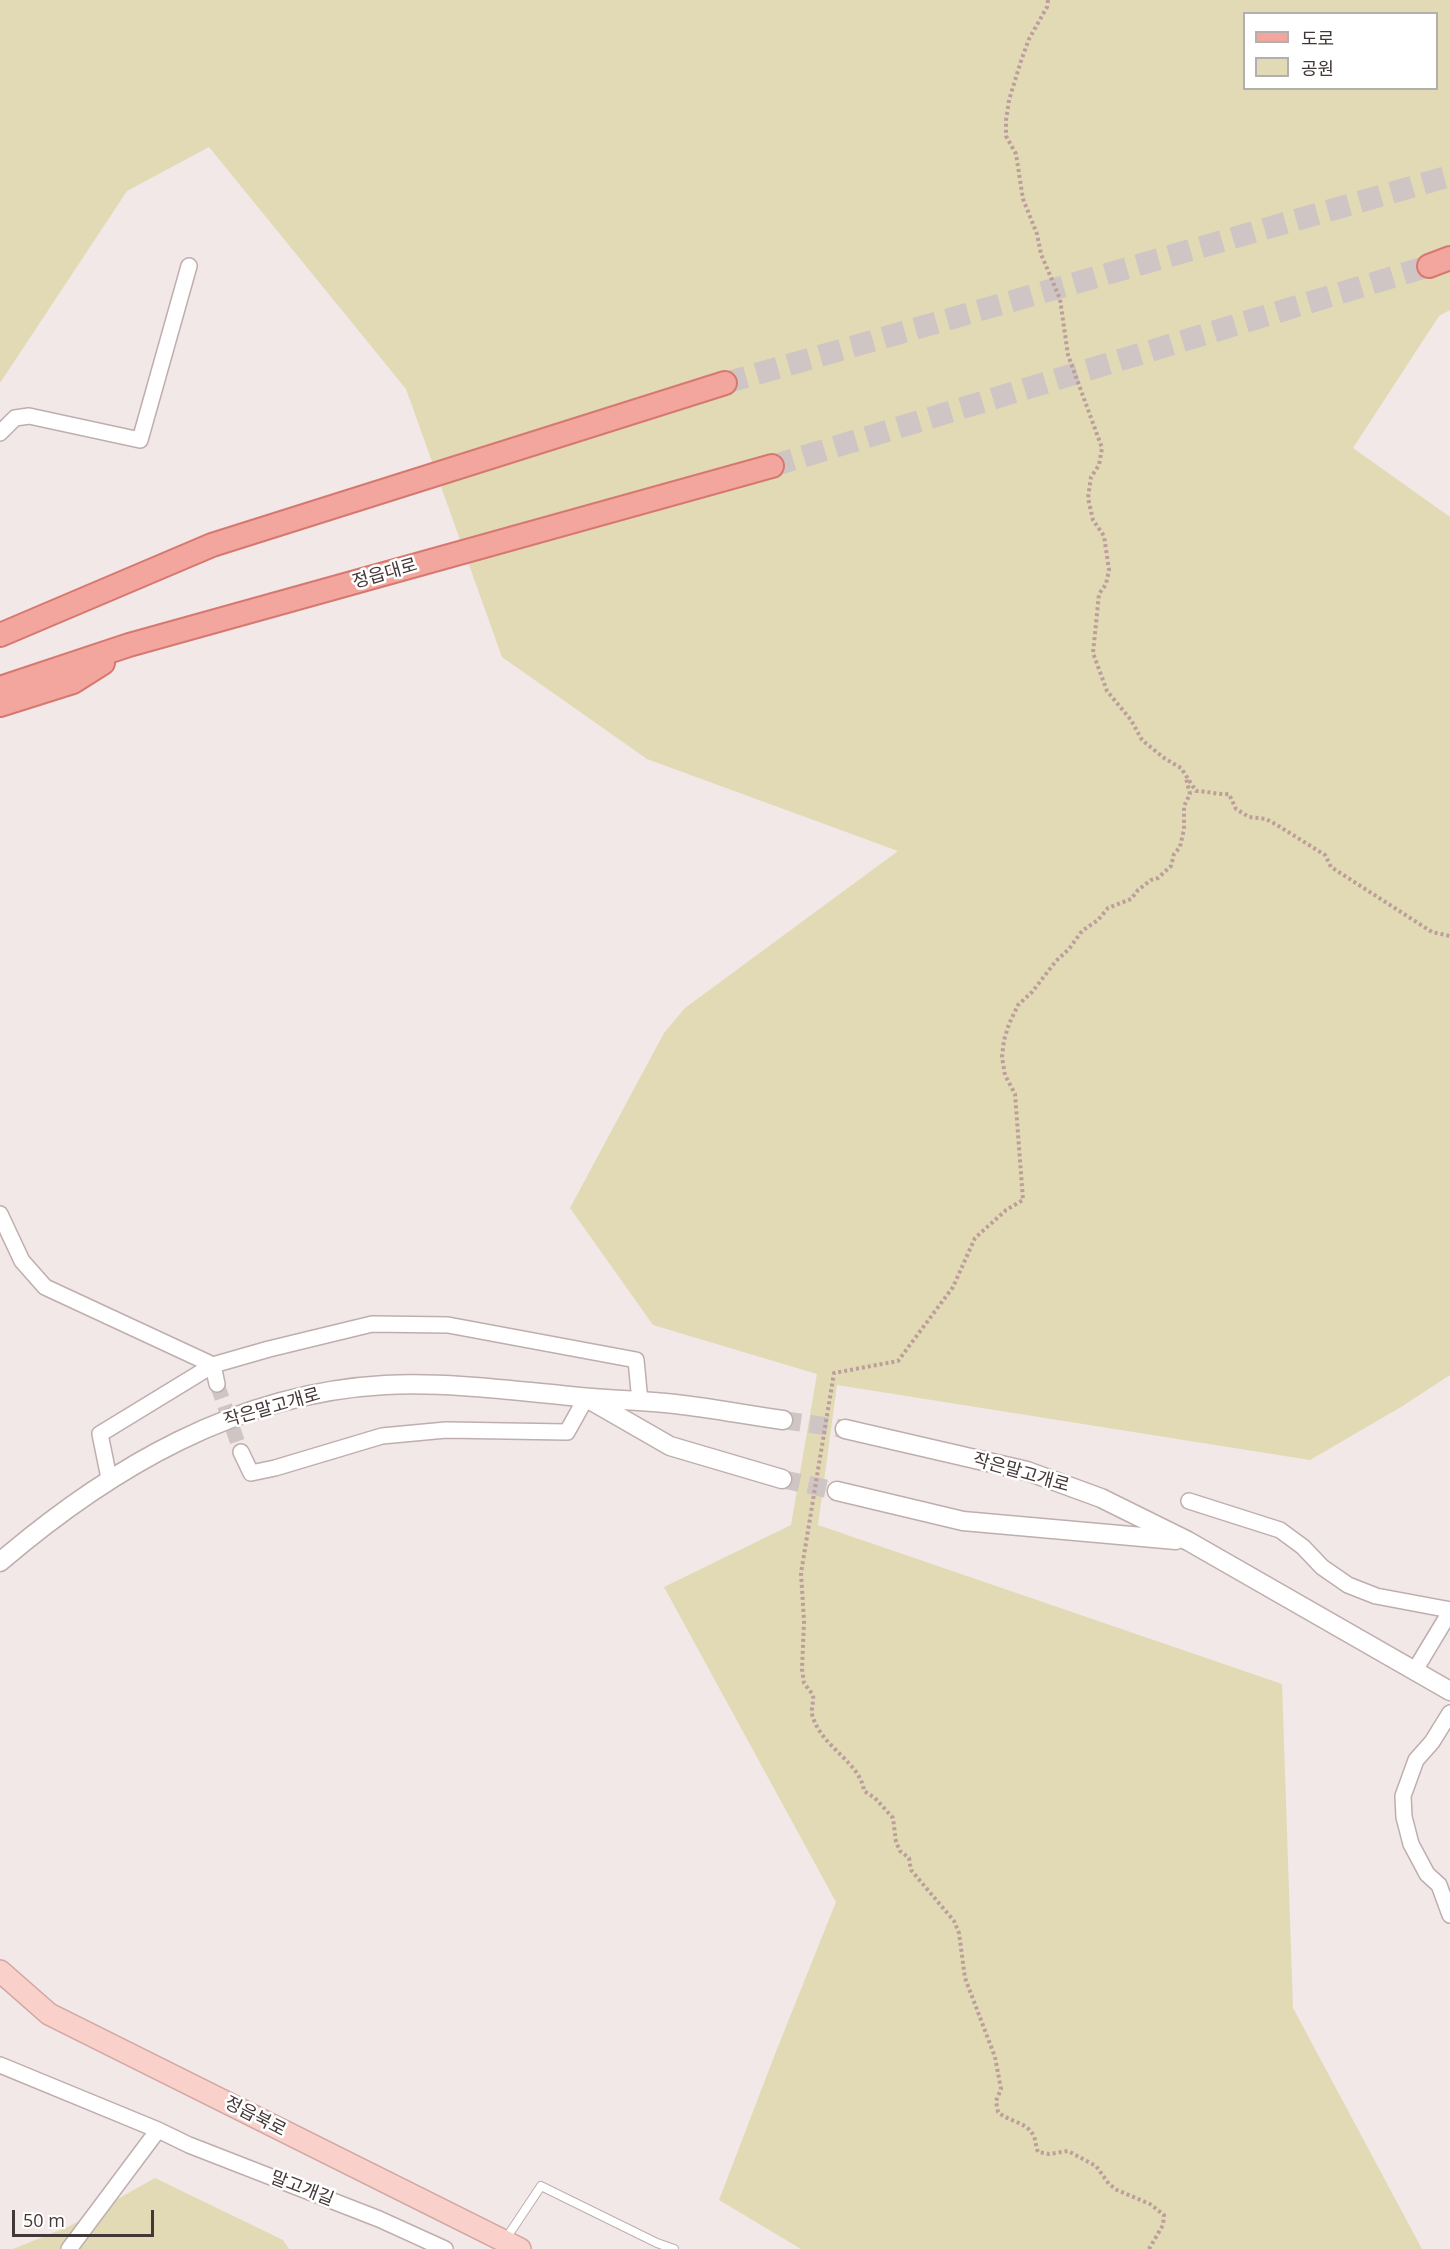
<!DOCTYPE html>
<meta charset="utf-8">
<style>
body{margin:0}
#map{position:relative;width:1450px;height:2249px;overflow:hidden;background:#f1e8e7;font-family:"Open Sans","Noto Sans KR",sans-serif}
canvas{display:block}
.legend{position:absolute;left:1243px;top:12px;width:195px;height:78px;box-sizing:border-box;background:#fff;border:2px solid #b4afaf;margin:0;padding:8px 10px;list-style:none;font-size:18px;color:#443737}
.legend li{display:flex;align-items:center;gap:12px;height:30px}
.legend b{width:30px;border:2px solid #b4afaf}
.scale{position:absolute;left:12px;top:2210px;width:142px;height:27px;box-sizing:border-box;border:3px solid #443737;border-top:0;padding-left:8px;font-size:18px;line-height:21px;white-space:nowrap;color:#443737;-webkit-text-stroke:4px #fff;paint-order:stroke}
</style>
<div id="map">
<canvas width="1450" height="2249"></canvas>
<ul class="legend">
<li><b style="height:8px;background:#f3a69e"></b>도로</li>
<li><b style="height:16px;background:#e2dab4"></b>공원</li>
</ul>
<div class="scale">50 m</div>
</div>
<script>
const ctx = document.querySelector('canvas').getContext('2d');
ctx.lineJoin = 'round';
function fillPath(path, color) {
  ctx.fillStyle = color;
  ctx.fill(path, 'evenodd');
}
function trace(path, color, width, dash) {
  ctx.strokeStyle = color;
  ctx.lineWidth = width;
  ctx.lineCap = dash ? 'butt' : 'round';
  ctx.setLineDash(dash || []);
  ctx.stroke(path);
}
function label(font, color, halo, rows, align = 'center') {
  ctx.font = font + ' "Open Sans","Noto Sans KR",sans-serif';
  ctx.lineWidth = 5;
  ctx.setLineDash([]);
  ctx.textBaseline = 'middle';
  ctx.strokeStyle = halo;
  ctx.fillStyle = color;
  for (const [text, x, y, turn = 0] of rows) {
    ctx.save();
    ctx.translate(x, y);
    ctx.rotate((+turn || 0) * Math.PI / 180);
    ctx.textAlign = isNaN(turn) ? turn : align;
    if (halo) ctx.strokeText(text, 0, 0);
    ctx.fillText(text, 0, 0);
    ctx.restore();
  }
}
const green = new Path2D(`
 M0,0H1450V310L1439,316L1353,448L1450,517V1375L1401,1407L1310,1460L837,1385L818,1525L1282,1684L1293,2008L1422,2249H801L719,2200L777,2049L836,1902L664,1587L791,1525L817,1374L653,1325L570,1208L664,1033L685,1008L898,851L647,759L502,657L406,389L209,147L127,191L0,383ZM1244,14H1436V88H1244Z
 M155,2178L283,2240L289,2249H13L70,2226Z`);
const minorTunnel = new Path2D(`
 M217,1384L241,1452`);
const tertiaryTunnel = new Path2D(`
 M783,1420L845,1429
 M782,1479L837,1491`);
const primaryTunnel = new Path2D(`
 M725,383L1450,176
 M772,466L1429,266`);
const path = new Path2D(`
 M1048,0L1047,7L1029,39L1021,61L1009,100L1006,120V136L1016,154L1023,199L1037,234L1041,254L1060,299L1068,355L1102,448L1099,465L1091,477L1088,498L1093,520L1104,536L1109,570L1106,584L1099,594L1093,653L1107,691L1131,720L1142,740L1164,758L1181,768L1196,791C1207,791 1217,795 1229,794L1236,809L1249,817L1266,819L1277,825L1325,855L1331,867L1432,932L1450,936
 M1149,2249L1163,2225L1164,2215L1150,2204L1117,2190L1109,2184L1096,2166L1068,2151L1049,2154L1038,2152C1035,2145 1036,2138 1032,2133C1025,2122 1008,2121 998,2112L996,2101L1001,2089L995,2057L965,1978L959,1933L954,1921L911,1870L909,1858L900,1851L896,1842L893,1818L875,1798L864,1791C860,1761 820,1747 812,1714C811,1708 814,1701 813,1695L804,1683L802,1669L804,1621L801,1573L834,1373L898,1361L953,1287L975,1238L1006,1210L1023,1200L1015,1094L1005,1075L1002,1057L1004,1040L1009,1024L1018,1005L1032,992L1056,961L1069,949L1082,931L1098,920L1108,908L1131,899L1138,890L1151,880L1158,878L1171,866L1174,854L1180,847L1184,829V806L1190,794L1186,778`);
const service = new Path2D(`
 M505,2240L541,2186L657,2243L674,2249`);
const minor = new Path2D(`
 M0,433L15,418L29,416L140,440L189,266
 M0,1214L22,1261L45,1287L213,1365L217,1384
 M241,1452L251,1473L275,1468L382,1436L446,1430L567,1432L586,1398
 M109,1478L100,1434L213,1365L269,1349L372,1324L448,1325L636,1360L640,1402
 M1189,1501L1280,1530L1303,1547L1322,1567L1348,1585L1376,1596L1450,1610
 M1415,1670L1450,1612
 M1450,1713L1432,1742L1416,1760L1403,1796L1404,1817L1411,1844L1427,1874L1439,1885L1450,1915
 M0,2065L158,2130L189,2145L379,2219L445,2249
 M69,2249L158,2130`);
const tertiary = new Path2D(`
 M590,1400L670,1446L782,1479
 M845,1429L1027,1471L1101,1498L1188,1541L1450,1691
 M837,1491L963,1521L1176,1540
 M0,1562C110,1468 237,1393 385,1385C447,1382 509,1390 570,1396C605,1400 640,1400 675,1404C711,1408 747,1415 783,1420`);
const secondary = new Path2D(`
 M0,1971L49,2014L520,2249`);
const primary = new Path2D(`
 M1429,266L1450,258
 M0,635L212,545L725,383
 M0,688L129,645L772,466
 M0,705L73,682L103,663`);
const streetNames = [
 ["정읍대로",385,574,-16],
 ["작은말고개로",272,1408,-16],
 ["작은말고개로",1021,1473,16],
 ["정읍북로",255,2117,27],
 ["말고개길",302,2189,21]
];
fillPath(green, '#e2dab4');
trace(minorTunnel, '#cec5c4', 15, [15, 8]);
trace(tertiaryTunnel, '#cec5c4', 18, [18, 9]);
trace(primaryTunnel, '#cec5c4', 22, [22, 11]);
trace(service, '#bfaead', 10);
trace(minor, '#bfaead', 18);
trace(tertiary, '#bfaead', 21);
trace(secondary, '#d2a5a0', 24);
trace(primary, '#d77870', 26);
trace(path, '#bc9e9d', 4, [3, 3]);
trace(service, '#fff', 8);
trace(minor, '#fff', 15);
trace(tertiary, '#fff', 18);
trace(secondary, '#f9d0ca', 21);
trace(primary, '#f3a69e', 22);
label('18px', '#443737', '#fff', streetNames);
</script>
